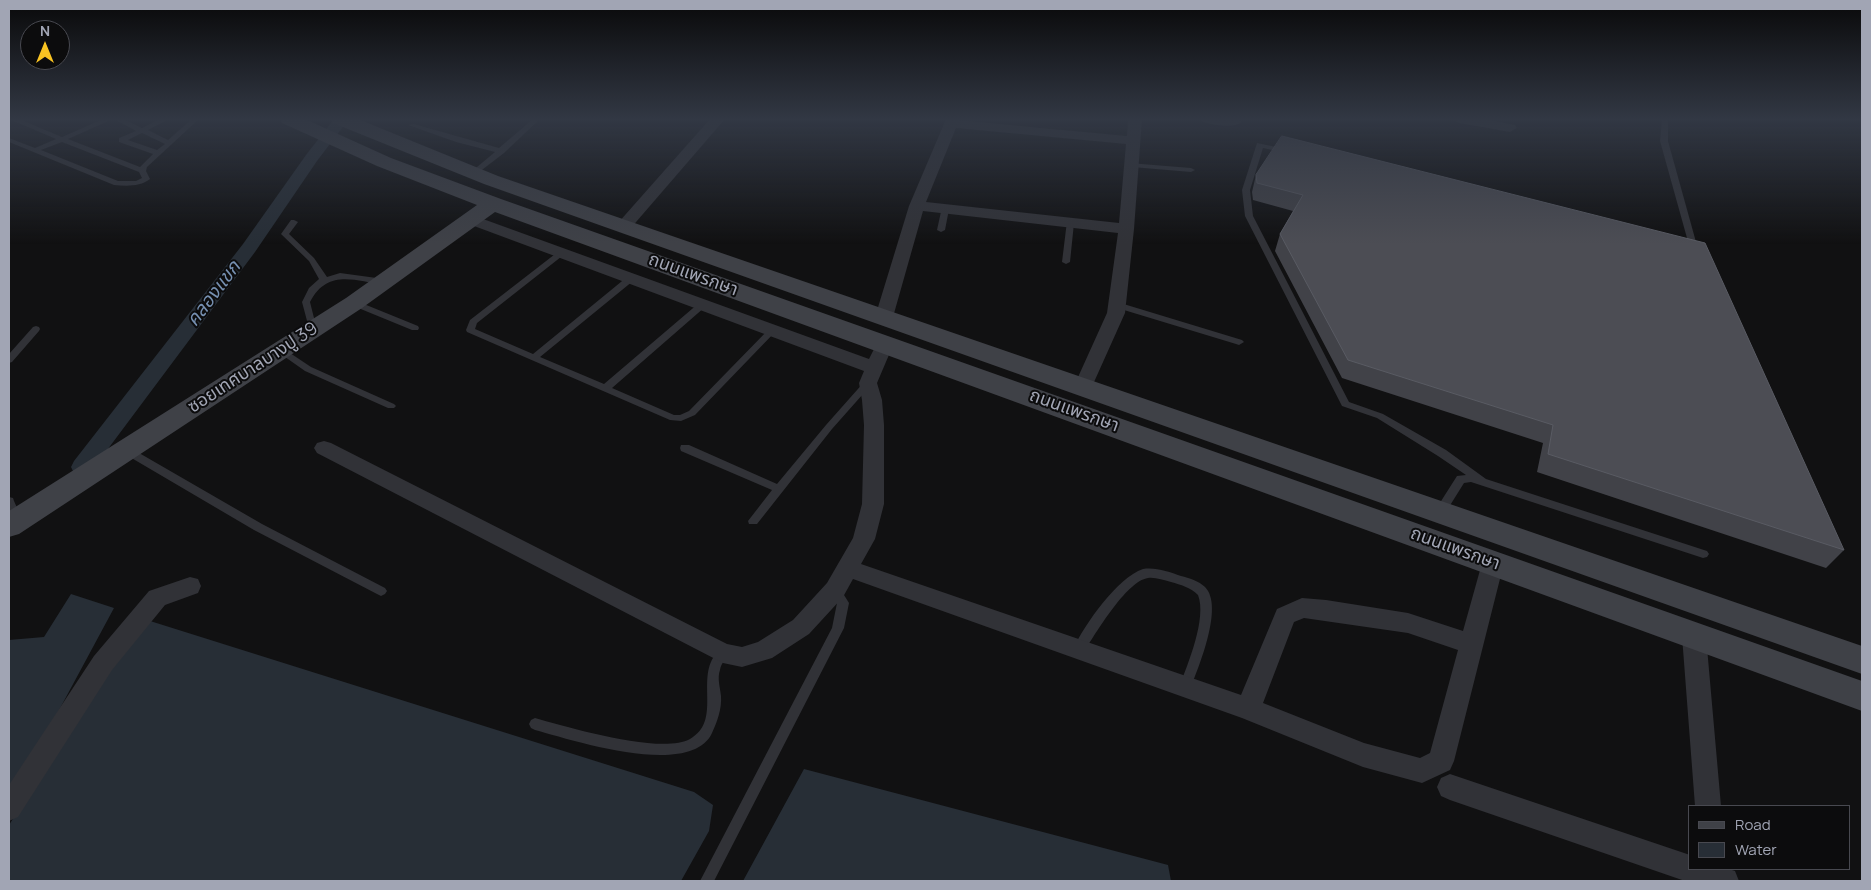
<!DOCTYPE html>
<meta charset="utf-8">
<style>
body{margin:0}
#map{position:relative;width:1871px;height:890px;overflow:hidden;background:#111112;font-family:Manrope,sans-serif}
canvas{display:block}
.frame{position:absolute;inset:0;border:10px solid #a1a5b4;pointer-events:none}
.legend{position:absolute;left:1688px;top:805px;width:162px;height:65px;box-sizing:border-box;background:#0c0c0d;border:1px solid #484950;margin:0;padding:6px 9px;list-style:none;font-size:15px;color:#a1a5b4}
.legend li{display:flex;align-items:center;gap:10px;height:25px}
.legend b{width:25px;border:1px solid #484950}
.north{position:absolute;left:20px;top:20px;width:50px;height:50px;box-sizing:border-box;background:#0c0c0d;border:1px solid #484950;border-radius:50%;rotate:0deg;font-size:14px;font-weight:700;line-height:20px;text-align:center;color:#a1a5b4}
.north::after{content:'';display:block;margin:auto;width:18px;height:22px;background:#f9c322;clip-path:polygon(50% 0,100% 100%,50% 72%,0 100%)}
</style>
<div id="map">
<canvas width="1871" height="890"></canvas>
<div class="frame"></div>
<ul class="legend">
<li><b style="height:6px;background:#3f4147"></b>Road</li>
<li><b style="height:14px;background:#272e36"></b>Water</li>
</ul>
<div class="north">N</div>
</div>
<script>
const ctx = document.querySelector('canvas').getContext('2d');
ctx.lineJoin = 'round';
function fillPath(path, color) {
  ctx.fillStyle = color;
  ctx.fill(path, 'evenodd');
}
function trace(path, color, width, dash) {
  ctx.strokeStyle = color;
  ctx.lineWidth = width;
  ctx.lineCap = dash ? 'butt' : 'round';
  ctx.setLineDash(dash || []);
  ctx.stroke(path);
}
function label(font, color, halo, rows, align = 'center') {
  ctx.font = font + ' Manrope,"Noto Sans Thai",sans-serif';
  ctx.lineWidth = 4;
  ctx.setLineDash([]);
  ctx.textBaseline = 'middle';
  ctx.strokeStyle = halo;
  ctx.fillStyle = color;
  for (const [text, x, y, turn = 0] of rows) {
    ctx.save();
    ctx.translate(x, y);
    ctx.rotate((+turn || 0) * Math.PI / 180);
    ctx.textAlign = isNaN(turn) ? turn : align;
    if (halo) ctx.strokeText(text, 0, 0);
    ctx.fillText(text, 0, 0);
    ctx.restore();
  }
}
const water = new Path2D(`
 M71,594L114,608L44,738L9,788V640L44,637Z
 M131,615L694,792L713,805L709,831L681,881H9V825L67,734Z
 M804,769L1168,865L1171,881H743Z`);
const canal = new Path2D(`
 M334,119H349L317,161L255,252L90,473L82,475L74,473L71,467L74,461L243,244L306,155Z`);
const lane = new Path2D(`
 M9,119H19L62,137L103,119H113L68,139L140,167L153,154L119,142V138L136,131L114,119H123L142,128L160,119H169L148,130L168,140L192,119H199L147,167L146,171L150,179C140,187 126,186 114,185L9,142V138L35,148L56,139ZM142,133L165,144L157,150L128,140ZM62,142L139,172L142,178L136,181H118L41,150Z
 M533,119H540L504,153L474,176L470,174L471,172L495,152L456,142L408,125L414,124L499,148Z
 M1662,119H1668V141L1696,242L1695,244L1683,242L1679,240L1683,238H1687L1660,141Z
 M1257,143L1286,149L1290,151L1286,153L1263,148L1250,190L1253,216L1349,402L1383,414L1446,450L1486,479L1707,551L1709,554L1707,557L1703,558L1471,482L1464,483L1444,515H1436L1435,512L1436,509L1457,476L1466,475L1438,456L1377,418L1342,406L1245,216L1242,190Z
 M1129,163L1191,168L1195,170L1191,172L1132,167L1128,165Z
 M942,207H948L949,209L945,230L941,232L937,230Z
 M291,220H294L298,222L289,234L314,258L327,277L340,273L384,279L388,282L384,285C354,280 327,269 310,302L317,330L313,333L310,332L302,302L309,288L319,279L309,261L281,234Z
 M1067,221H1070L1074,223L1070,262L1066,264L1062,262Z
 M559,251H565L566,253L477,323L475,329L533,354L627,277H633V281L540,357L604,384L699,303H705L706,305L705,307L612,388L674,415H680L689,411L769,329H775L776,331L695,415L681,421L670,420L467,332L466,330L470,320Z
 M354,300L418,326L419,328L418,330H412L351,305L350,303Z
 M1117,302L1242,340L1244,342L1239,345L1236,344L1114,307L1113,305L1114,303Z
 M36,326L39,327L40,329L39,331L12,362L9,363V354L33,327Z
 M281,347L311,367L394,404L396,406L394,408H388L305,371L278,352L276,350L278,348Z
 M868,380L873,383L871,385L832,429L757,524H749L748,521L772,490L681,451L680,448L681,445H689L777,484L826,425L865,381Z
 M127,446L262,524L385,588L387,591L385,594L381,596L377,594L254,530L123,453L122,450L123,447Z
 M9,497L13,498L14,501L23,521L22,524H14C9,515 8,507 9,497Z
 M1143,569C1156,567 1169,572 1181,576C1189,578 1199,581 1205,587C1224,606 1199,666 1191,687L1189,691L1185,692L1181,691L1179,687C1188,664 1207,618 1198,595C1190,587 1181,585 1171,582C1163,580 1155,577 1148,578C1126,581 1095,635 1083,653L1079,654L1075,653L1073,649C1085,624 1117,578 1143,569Z
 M835,585L839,587L849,603L844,628L714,881H700L832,628L837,603L829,590L831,587Z
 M723,648L727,649L729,653C726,659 721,663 720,670C717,678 720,687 721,696C722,709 717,722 712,733C691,779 572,740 535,730L531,728L529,724L531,720L535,718C567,727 661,755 690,739C722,721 696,680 715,655C717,651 719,649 723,648Z`);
const street = new Path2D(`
 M710,119H725L630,229H618L616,226L618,223Z
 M946,119L1127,136L1128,119H1142L1134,229L1125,313L1090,391L1083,392L1076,391L1074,386L1107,313L1118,233L923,211L893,317L890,321L884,323L878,321L875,317L909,206ZM956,128L1126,144L1119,223L926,202Z
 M1199,119H1239L1241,122C1236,129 1205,125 1199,119Z
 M1452,119H1484L1515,125L1517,128L1510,132L1459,123Z
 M472,215L869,359L879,339L885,337L891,339L894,343L877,383L882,400L884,425V504L875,539L861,564L1241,695L1277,609L1302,598L1326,600L1408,613L1463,631L1482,563L1485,557L1493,554L1501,557L1504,563L1454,761L1450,770L1422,783L1363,767L1242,718L853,579L843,597L809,634L772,658L742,667L723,663L317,453L314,448L317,443L324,441L331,443L727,644L742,647L758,642L793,620L827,583L853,538L862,504L864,425L862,400L859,383L864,371L466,223L464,220L466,217ZM1304,618L1408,633L1458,650L1430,753L1420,758L1364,743L1263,703L1294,622Z
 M190,577L198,579L201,586L198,593L165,605L112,670L18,817L9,821V785L94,656L149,591Z
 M1694,626L1702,629L1706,636L1721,806H1695L1682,636L1686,629Z
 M1450,774L1690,855V869H1729L1735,871L1739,881H1685L1450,800L1441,796L1437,787L1441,778Z`);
const secondary = new Path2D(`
 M280,119H305L391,158L501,199L1862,681V711L495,212L362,308L19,534L9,537V511L346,298L477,205L377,166L282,123Z
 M331,119H358L498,176L1862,646V674L484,184L333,123Z`);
const wall = new Path2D(`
 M1282,136L1844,550L1826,568L1537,472L1543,443L1342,378L1275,251L1280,234L1293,211L1253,200L1252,192L1256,175Z`);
const building = new Path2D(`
 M1282,136L1705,243L1844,550L1548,454L1553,425L1348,360L1280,234L1303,195L1257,183L1256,175Z`);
const streetNames = [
 ["ถนนแพรกษา",693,275,20],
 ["ซอยเทศบาลบางปู 39",253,368,-33],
 ["ถนนแพรกษา",1074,411,20],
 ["ถนนแพรกษา",1455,549,20]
];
const waterNames = [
 ["คลองแขก",214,294,-53]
];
fillPath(water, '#272e36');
fillPath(canal, '#272e36');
fillPath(lane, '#313237');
fillPath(street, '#313237');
fillPath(secondary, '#3f4147');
fillPath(wall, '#414248');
fillPath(building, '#4c4d54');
trace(building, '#595b63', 1);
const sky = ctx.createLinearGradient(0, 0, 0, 244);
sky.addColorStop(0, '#09090a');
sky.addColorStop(0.49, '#323844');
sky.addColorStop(1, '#32384400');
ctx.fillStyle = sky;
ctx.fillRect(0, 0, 1871, 244);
label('18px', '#a1a5b4', '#0c0c0d', streetNames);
label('italic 19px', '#7690b1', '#0c0c0d', waterNames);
</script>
